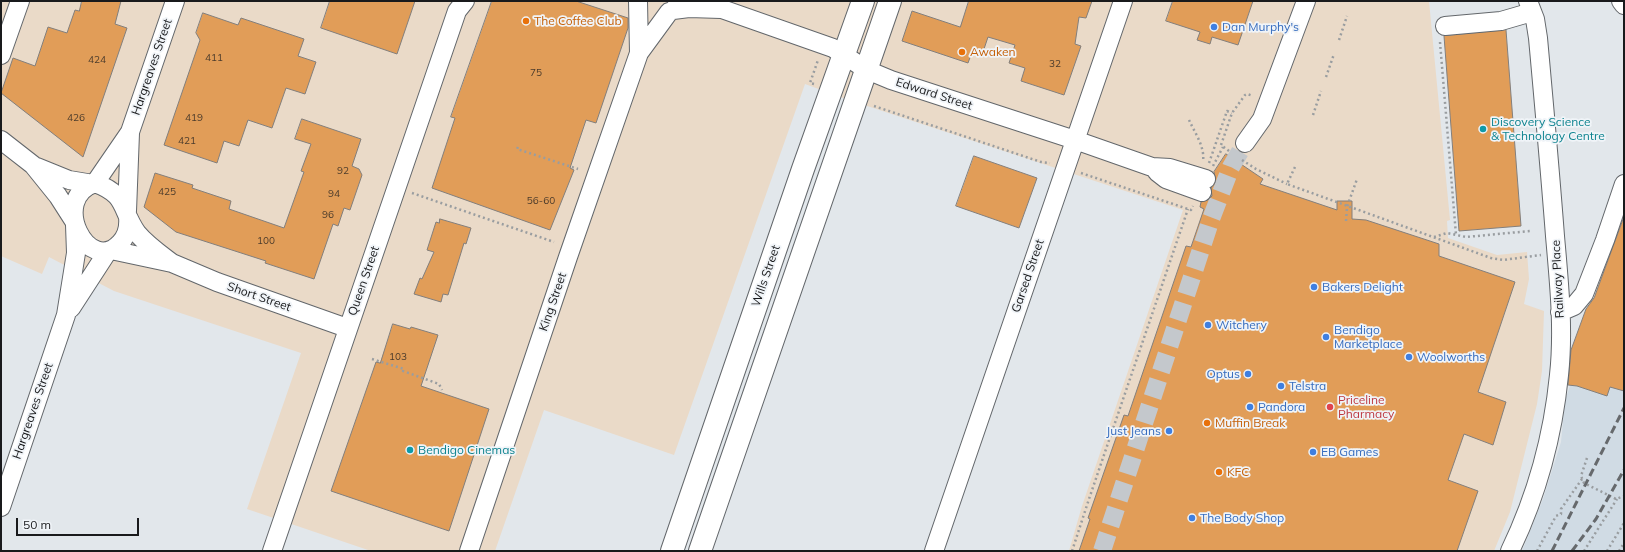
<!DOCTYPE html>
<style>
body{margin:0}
#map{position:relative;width:1625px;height:552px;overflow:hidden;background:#e2e7eb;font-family:Mulish,sans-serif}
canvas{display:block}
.frame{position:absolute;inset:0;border:2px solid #191a1c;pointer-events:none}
.scale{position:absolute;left:16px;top:518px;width:123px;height:18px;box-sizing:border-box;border:2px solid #191a1c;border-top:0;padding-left:5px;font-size:12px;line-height:14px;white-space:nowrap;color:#191a1c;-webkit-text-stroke:3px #f0f4f8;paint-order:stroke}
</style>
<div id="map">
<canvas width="1625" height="552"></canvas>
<div class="frame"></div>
<div class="scale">50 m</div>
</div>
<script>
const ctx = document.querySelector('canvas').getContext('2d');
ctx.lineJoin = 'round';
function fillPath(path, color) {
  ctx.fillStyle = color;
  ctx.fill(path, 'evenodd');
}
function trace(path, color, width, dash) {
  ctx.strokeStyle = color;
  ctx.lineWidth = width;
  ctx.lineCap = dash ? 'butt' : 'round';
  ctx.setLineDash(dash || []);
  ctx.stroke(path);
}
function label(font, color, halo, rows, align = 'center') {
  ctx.font = font + ' Mulish,sans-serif';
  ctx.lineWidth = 3.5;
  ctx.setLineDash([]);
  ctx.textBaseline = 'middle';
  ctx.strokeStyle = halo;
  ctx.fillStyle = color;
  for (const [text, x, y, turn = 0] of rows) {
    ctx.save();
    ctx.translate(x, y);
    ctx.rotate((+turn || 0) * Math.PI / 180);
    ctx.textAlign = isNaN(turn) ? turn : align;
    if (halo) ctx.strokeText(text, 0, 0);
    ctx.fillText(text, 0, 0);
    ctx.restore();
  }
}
const commercial = new Path2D(`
 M1,1H1429L1450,220L1447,221L1448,238L1497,255L1527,252L1529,279L1524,304L1544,311L1542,371L1537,404L1510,512L1494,551H1069L1082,506L1183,210L846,99L805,84L674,455L544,410L495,551H371L247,509L301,353L114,291L49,257L42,274L1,256Z`);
const built = new Path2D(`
 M1624,233V551H1522L1543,499L1561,442L1565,400Z`);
const building = new Path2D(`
 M82,1H121L115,24L127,28L83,157L1,93L13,58L35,66L48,27L67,33L75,10L79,11Z
 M330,1H415L397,54L321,28Z
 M492,1H576L628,18V28L596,123L586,120L570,168L574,170L550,230L432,188L455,118L451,117Z
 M969,1H1092L1086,18L1079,17L1075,44L1081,46L1064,95L1021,81L1025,68L1009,63L1015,45L988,37L982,55L972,52L968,63L902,41L912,11L960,27Z
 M1173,1H1253L1238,45L1212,37L1210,44L1197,40L1200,32L1166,21Z
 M203,13L238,25L241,18L304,39L298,56L316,62L305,94L286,88L272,128L248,120L239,146L224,141L217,163L164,145L200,40L196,33Z
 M1506,30L1521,226L1459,231L1444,36Z
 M302,119L361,139L352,166L359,169L362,175L350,210L344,208L338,226L333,224L314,279L265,263L266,261L176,232L144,207L155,173L193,185L192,188L231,201L229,209L284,228L304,172L301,171L311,144L295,139Z
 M1226,154L1263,179L1260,184L1337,210V201H1352V219L1366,220L1439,244V256L1515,282L1478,392L1506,402L1493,445L1464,434L1448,480L1478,491L1457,551H1079L1090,519L1088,518L1124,415L1128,416L1186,246L1191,247L1204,209L1200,207L1201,202L1208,200L1212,196L1211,188L1216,182L1214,172Z
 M974,156L1037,178L1019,228L956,206Z
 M1624,217V391L1610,387L1607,396L1577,386L1568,385L1571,350L1586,309L1594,298Z
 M440,219L471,228L466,244L464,243L448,295L443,294L441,302L414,294L420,278L422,279L434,252L427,250L436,222L439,223Z
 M393,324L410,329L411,327L438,335L421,386L489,409L449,531L331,491L376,362L380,363Z`);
const minorTunnel = new Path2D(`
 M1102,551L1211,219L1231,167L1245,143`);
const path = new Path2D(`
 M1352,2V1
 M1339,40L1347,16
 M1440,42L1456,235
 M1326,77L1334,54
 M814,84L810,83L818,60
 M874,106L1041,162L1050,163
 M1313,115L1321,91
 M1189,120C1195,133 1205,147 1203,161
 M518,147L517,149L578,169
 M1229,151L1221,145L1232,113L1245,95L1247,94L1253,96
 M1242,160L1256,169L1287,184
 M1209,163L1227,111L1232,113
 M1213,166L1223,147
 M1295,167L1287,184L1491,258L1503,260L1541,255
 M1081,173L1191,210L1193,206
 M412,193L554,242
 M1346,221L1347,207L1357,179
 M1434,237L1447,233L1466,237L1530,231
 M372,359L404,369L403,371L439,384L442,390
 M1587,458L1581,476L1584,483L1616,499L1624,496
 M1072,551L1090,496L1188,209
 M1537,551L1556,516L1561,514V509L1582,479
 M1584,551L1617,499
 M1607,551L1624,523
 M1619,551L1624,543`);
const minor = new Path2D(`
 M638,1L639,53
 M708,1L722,9L833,48L867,70L891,80L1075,140L1152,167L1170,168L1206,179
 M1621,1L1624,5
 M673,10L689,8L721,9
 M1445,26L1501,21L1532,12
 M1,55L20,1
 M1,140L33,165L58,196L74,221
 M1245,143L1262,119L1306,1
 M37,167L69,180L93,184
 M1157,172L1166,179L1202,192
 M95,183L130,132L175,1
 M127,211L130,133
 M128,217C129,227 127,236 120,243C89,277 48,199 95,183C128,195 120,209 137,233C147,245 160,254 172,263
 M111,250L172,263L217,282L347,328
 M71,308L108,251
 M1560,312L1574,306L1584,294L1605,240L1624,184
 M1,507L66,315L76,253L75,225
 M272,551L457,11L465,1
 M469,551L568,257L639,53L669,12
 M934,551L1123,1
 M1510,551C1537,495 1553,436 1559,375C1564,329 1559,282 1555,236C1550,170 1544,104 1538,38L1535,19L1528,1`);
const major = new Path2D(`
 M672,551L803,169L863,1
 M700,551L890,1`);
const rail = new Path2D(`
 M1552,551L1624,408
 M1572,551L1596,519L1624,470`);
const markers = [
 [526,21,4,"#e8710a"],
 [1214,27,4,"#3f7fe0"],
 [962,52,4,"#e8710a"],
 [1483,129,4,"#0f9aa8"],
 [1314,287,4,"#3f7fe0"],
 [1208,325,4,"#3f7fe0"],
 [1326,337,4,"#3f7fe0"],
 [1409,357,4,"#3f7fe0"],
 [1248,374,4,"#3f7fe0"],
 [1281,386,4,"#3f7fe0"],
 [1250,407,4,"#3f7fe0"],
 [1330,407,4,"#e0444e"],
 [1207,423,4,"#e8710a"],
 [1169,431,4,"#3f7fe0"],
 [410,450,4,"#0f9aa8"],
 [1313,452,4,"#3f7fe0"],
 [1219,472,4,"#e8710a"],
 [1192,518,4,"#3f7fe0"]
];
const numberNames = [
 ["411",214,58],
 ["424",97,60],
 ["32",1055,64],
 ["75",536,73],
 ["426",76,118],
 ["419",194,118],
 ["421",187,141],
 ["92",343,171],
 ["425",167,192],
 ["94",334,194],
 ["56-60",541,201],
 ["96",328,215],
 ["100",266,241],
 ["103",398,357]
];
const foodNames = [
 ["The Coffee Club",534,21],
 ["Awaken",970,52],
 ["Muffin Break",1215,423],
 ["KFC",1227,472]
];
const shopNames = [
 ["Dan Murphy's",1222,27],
 ["Bakers Delight",1322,287],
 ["Witchery",1216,325],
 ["Bendigo",1334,330],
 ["Marketplace",1334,344],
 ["Woolworths",1417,357],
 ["Optus",1240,374,"right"],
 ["Telstra",1289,386],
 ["Pandora",1258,407],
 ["Just Jeans",1161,431,"right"],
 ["EB Games",1321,452],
 ["The Body Shop",1200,518]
];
const streetNames = [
 ["Hargreaves Street",152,67,-71],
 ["Edward Street",934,94,18],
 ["Wills Street",766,276,-71],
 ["Garsed Street",1028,276,-71],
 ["Railway Place",1558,279,-93],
 ["Queen Street",364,281,-71],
 ["Short Street",259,297,19],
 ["King Street",553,302,-71],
 ["Hargreaves Street",33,411,-71]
];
const cultureNames = [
 ["Discovery Science",1491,122],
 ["& Technology Centre",1491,136],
 ["Bendigo Cinemas",418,450]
];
const healthNames = [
 ["Priceline",1338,400],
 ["Pharmacy",1338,414]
];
fillPath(commercial, '#eadac8');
fillPath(built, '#d0dbe4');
fillPath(building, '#e19d58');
trace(building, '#837f7c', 1);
trace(minorTunnel, '#c4c8cc', 18, [18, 9]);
trace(minor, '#63676b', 20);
trace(major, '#63676b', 24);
trace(path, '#999da0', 2.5, [2, 3]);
trace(minor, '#fff', 18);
trace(major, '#fff', 22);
trace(rail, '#66696c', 3, [8, 4]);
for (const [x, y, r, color] of markers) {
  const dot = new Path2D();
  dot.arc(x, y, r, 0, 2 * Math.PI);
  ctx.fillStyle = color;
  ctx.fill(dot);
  trace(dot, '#f0f4f8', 1.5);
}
label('10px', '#4b3b2b', null, numberNames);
label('12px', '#c56008', '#f0f4f8', foodNames, 'left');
label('12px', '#366cbe', '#f0f4f8', shopNames, 'left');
label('12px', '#191a1c', '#f0f4f8', streetNames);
label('12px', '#0d838f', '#f0f4f8', cultureNames, 'left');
label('12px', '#be3a42', '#f0f4f8', healthNames, 'left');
</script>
